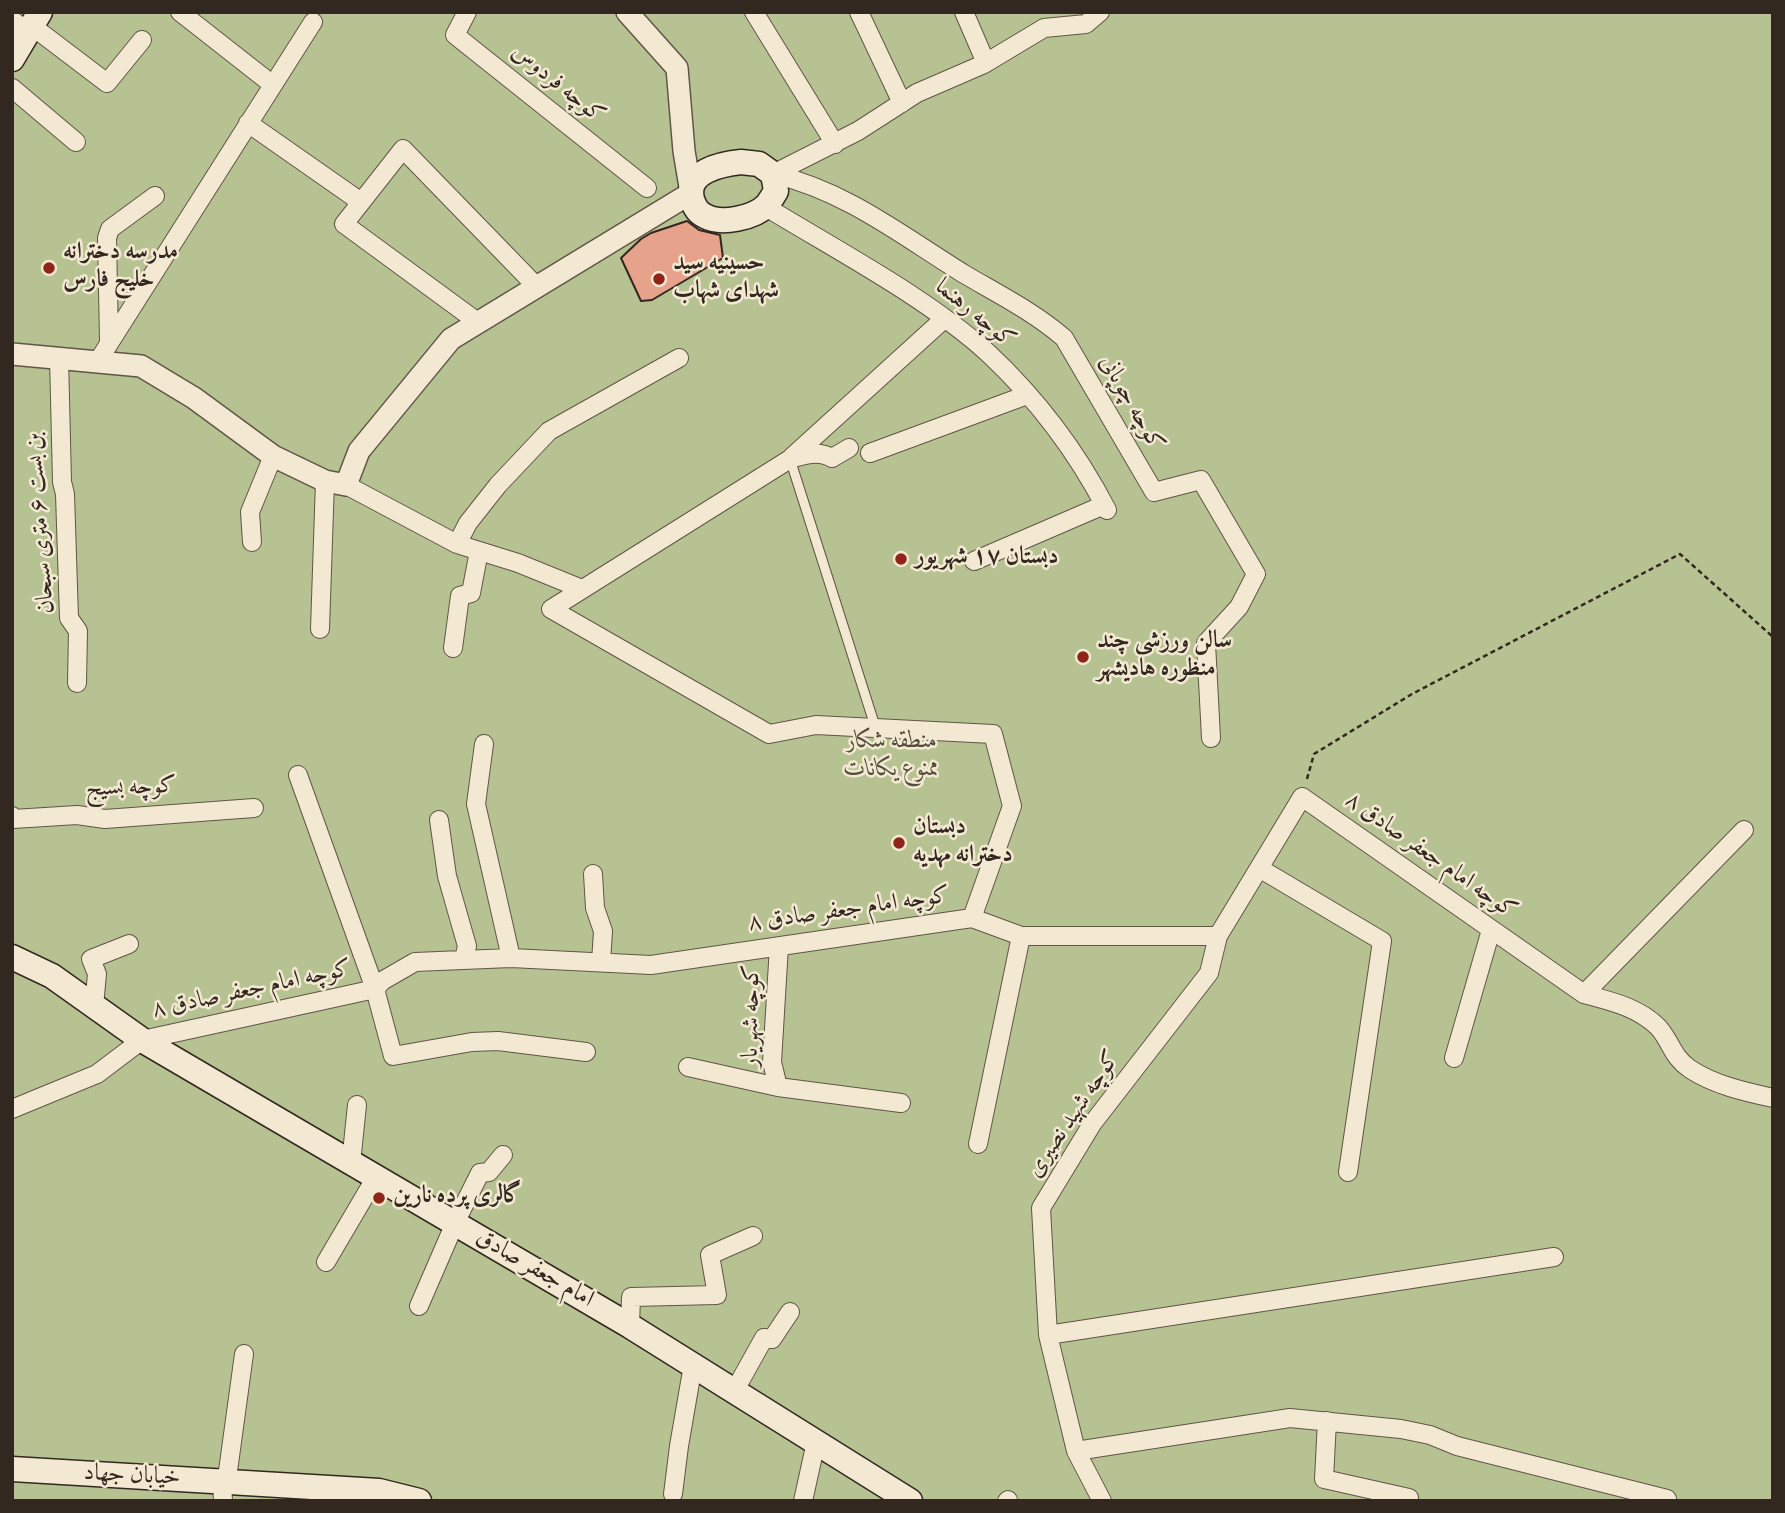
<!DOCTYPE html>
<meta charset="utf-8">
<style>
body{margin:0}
#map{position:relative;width:1785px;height:1513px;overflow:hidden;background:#edddbb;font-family:Vollkorn,serif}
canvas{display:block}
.frame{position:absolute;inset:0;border:14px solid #322820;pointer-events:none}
</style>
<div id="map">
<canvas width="1785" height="1513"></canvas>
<div class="frame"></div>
</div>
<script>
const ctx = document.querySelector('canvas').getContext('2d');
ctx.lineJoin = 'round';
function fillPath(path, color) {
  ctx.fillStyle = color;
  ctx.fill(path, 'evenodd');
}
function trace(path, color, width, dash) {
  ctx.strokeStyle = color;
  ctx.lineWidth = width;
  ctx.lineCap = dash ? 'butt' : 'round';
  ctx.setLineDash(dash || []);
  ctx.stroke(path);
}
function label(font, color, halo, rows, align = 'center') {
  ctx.font = font + ' Vollkorn,Amiri,serif';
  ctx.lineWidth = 5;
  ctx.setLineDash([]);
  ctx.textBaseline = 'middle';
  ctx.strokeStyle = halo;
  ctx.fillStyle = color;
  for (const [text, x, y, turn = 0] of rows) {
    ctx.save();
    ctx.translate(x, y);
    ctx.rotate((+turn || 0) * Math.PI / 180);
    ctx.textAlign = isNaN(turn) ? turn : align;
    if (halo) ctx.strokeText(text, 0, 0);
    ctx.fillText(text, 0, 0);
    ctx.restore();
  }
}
const green = new Path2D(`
 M12,12H1773V1501H12Z`);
const building = new Path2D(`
 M687,221L699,230L720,235L723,258L652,300L641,301L621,258L641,239L651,233Z`);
const path = new Path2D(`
 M1307,779L1314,754L1412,694L1680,554L1773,637`);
const service = new Path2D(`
 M790,459L875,726`);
const minor = new Path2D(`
 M180,12L273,85
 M467,12L455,35L647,188
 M754,12L835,144
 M859,12L902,103
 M964,12L986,63
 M12,20L28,32
 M32,26L107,83L142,40
 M12,88L76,142
 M248,123L361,202
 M773,174C846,191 901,235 964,274C998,294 1034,312 1064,338L1154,492L1201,480L1256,574L1239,607L1206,643L1211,738
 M773,174L858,131L917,93L984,64L1044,28L1086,24L1100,12
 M766,207C838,251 926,297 988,353C1035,397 1077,452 1107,510
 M479,323L344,224L403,149L536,286
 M109,341L107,238L110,229L155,196
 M59,357L62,482L65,494L69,618L78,631L77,683
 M98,361L313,22
 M849,448L832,458C819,450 803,455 790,459L551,609L769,734L816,725L993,734L1012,806L972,918
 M870,453L1027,395
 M792,457L944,319
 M346,485L457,544L518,563L582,589
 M252,542L250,512L273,456
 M457,544L468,523L498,485L549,431L679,358
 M974,561L1104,505
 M320,629L325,481
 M453,648L460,596L471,593L479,551
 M484,744L476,804L511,958
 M298,775L375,989L393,1056L472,1042L498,1041L586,1052
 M12,816L13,819L77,815L105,819L254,808
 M439,820L447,876L467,946L464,959
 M1259,868L1382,941L1348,1172
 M593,874L595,908L603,931L601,962
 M1584,994C1610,1001 1638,1007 1658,1027C1671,1041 1672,1057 1690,1069C1714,1085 1746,1092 1773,1098
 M94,1006L97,974L91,959L129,944
 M1454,1058L1491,930
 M688,1067L778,1087L901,1103
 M778,1087L772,1062L779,946
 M12,1109L97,1074L142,1040L375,989L382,981L415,962L511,958L651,965L972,918L1021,936H1218L1302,797L1584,994L1744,830
 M978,1144L1021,936
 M351,1163L357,1105
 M326,1262L376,1177
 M419,1306L455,1223L480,1173L489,1172L503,1155
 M630,1326L631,1297L717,1295L710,1255L753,1236
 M1048,1335L1554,1257
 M735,1390L764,1338L772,1339L790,1312
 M1327,1421L1324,1479L1409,1498V1501
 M1076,1451L1290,1418L1401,1429L1430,1435L1457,1446L1667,1499
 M673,1494L679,1446L693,1365
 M223,1501L222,1482L228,1471L244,1354
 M803,1501L816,1442
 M1007,1501L1008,1500
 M1102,1501L1076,1451L1048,1335L1041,1208L1092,1124L1209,973L1218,936`);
const tertiary = new Path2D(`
 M12,354L141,366L194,398L273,456L325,481L346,485L359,451L451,339L691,193L684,151L677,68L627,12`);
const secondary = new Path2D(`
 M12,59L40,12
 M741,162L759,164L773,174L776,191C773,196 770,201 767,205C754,218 721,225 705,216C698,213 694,206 692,199C685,171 722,164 741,162Z
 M12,957L52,976L142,1040L630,1326L910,1501
 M12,1469L379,1491L419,1501`);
const markers = [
 [49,268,7,"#8f2418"],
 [659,279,7,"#8f2418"],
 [901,559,7,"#8f2418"],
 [1083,657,7,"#8f2418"],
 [899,843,7,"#8f2418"],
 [379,1198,7,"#8f2418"]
];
const streetNames = [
 ["کوچه فردوس",557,85,39],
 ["کوچه رهنما",974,315,39],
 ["کوچه چوپانی",1130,404,60],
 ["بن بست ۶ متری سبحان",42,523,-94],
 ["کوچه بسیج",131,789,-2],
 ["کوچه امام جعفر صادق ۸",1430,857,35],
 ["کوچه امام جعفر صادق ۸",849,911,-8],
 ["کوچه امام جعفر صادق ۸",252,991,-12],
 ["کوچه شهریار",753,1016,-89],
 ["کوچه شهید نصیری",1075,1115,-56],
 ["امام جعفر صادق",534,1270,30],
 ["خیابان جهاد",132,1477,3]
];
const poiNames = [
 ["مدرسه دخترانه",63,254],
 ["خلیج فارس",63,282],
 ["حسینیه سید",673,265],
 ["شهدای شهاب",673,293],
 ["دبستان ۱۷ شهریور",915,559],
 ["سالن ورزشی چند",1097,643],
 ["منظوره هادیشهر",1097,671],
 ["دبستان",913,829],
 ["دخترانه مهدیه",913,857],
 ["گالری پرده نارین",393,1198]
];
const parkNames = [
 ["منطقه شکار",892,743],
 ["ممنوع یکانات",892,771]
];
fillPath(green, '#b6c292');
fillPath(building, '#e6a28b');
trace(building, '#322820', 2);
trace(service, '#615547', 11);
trace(minor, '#615547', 20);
trace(tertiary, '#615547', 24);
trace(secondary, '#322820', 27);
trace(path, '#322820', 2.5, [5, 3.5]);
trace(service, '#f3e9d3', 9);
trace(minor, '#f3e9d3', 18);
trace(tertiary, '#f3e9d3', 21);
trace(secondary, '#f3e9d3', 24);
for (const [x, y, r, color] of markers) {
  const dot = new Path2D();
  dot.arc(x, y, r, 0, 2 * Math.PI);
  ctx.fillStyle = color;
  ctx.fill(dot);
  trace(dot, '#f3e9d3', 2.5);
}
label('24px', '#322820', '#f3e9d3', streetNames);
label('bold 24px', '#322820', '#f3e9d3', poiNames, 'left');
label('italic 24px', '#534e3c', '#f3e9d3', parkNames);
</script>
